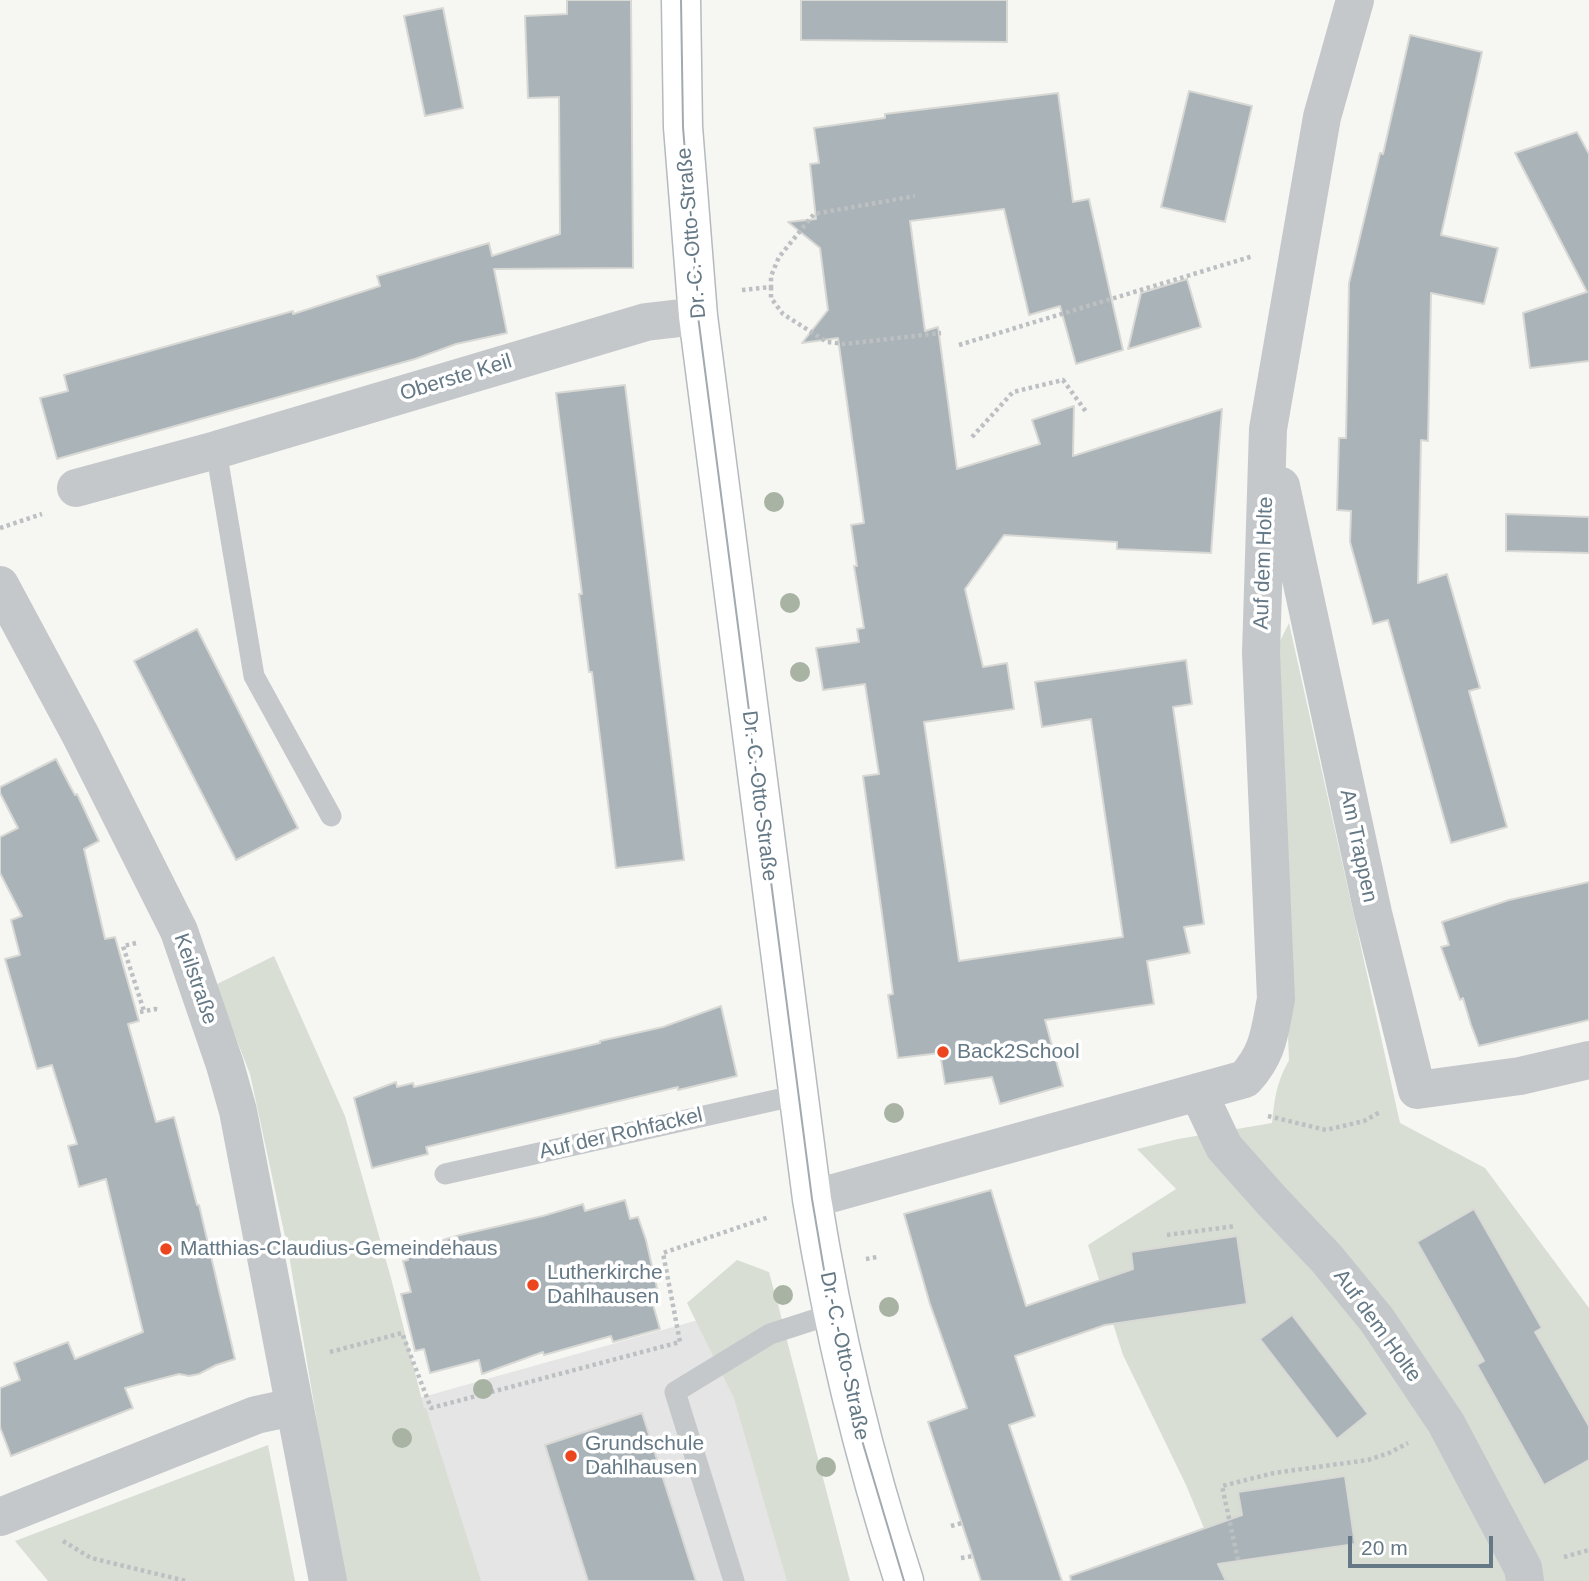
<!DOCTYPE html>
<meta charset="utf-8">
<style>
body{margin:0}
#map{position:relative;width:1589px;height:1581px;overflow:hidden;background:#f6f6f3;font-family:Arial,sans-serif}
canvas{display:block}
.scale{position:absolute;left:1348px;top:1536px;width:145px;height:32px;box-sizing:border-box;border:4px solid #647885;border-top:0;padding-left:9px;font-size:21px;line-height:24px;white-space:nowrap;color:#647885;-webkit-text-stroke:5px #fff;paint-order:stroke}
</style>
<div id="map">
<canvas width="1589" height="1581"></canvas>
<div class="scale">20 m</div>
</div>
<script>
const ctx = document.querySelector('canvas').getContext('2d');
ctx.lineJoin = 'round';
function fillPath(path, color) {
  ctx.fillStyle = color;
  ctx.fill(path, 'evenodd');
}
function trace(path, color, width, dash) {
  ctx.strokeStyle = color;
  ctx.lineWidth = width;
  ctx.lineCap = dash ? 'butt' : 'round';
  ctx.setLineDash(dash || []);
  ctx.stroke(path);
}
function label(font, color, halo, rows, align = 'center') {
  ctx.font = font + ' Arial,sans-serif';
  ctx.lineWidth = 7;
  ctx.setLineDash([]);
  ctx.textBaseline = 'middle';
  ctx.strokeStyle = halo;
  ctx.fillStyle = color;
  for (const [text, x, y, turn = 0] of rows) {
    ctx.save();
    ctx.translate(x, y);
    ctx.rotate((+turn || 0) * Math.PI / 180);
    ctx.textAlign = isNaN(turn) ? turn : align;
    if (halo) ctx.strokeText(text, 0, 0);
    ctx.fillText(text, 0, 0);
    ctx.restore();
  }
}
const built = new Path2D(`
 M777,1298L800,1399L849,1581H345L324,1426L437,1393Z`);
const green = new Path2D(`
 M1289,623L1400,1123L1485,1168L1589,1308V1581H1226L1186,1485L1123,1355L1088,1245L1176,1189L1137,1149L1178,1139L1272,1123C1275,1097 1276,1084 1289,1060L1273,655Z
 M274,956L345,1116L391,1278L424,1408H426L481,1581H345L343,1577L289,1255L250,1074L215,985Z
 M737,1260L769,1272L850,1581H787L734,1398L687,1303Z
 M268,1445L295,1581H48L15,1541Z`);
const building = new Path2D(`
 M567,0H631L633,268L494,269L507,333L456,344L415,359L57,459L40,398L68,391L64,375L293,311V314L380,286L377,276L489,243L492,256L560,234L559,97L528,98L525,16L567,14Z
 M801,0H1007V42L801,40Z
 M443,8L463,108L425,116L404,16Z
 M1410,35L1482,52L1441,235L1498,248L1484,304L1431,293L1428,441L1421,440L1418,583L1447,574L1480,688L1469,691L1507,827L1451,843L1388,620L1373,624L1350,542L1351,511L1337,510L1339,438H1346L1349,283L1380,153L1383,154Z
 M1189,91L1252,106L1225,222L1161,207Z
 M1058,93L1073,202L1089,199L1123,350L1076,364L1060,306L1029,315L1004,209L910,221L925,331L938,327L957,469L1040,444L1032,420L1074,406L1073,456L1222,409L1211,553L1117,549V542L1004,535L965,589L983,667L1007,663L1014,709L924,722L959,961L1123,937L1091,719L1042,727L1035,682L1186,660L1192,704L1173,707L1204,924L1184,927L1190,953L1147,961L1154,1004L1045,1020L1063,1086L1000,1104L992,1077L945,1084L940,1053L898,1058L888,995L893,994L863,776L879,774L865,684L823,690L816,648L859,642L857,629L864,628L854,566H857L851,525L864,523L838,338L802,343L828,310L820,248L788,222L816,219L810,164L819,163L814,128L885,118V114Z
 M1577,132L1589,154V361L1530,368L1523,313L1587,292L1515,153Z
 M1187,279L1201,327L1128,349L1141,293Z
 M625,385L684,860L616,868L592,672H589L579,594H582L556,393Z
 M1506,514L1589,517V553L1506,551Z
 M197,629L298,828L236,860L134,661Z
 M56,759L70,786L75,795L77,794L99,841L84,849L105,939L115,937L139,1021L128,1024L156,1122L174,1117L197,1205H199L235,1359L216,1365L199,1374L189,1376L179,1374L125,1388L133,1408L11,1456L0,1427V1388L20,1380L14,1363L68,1342L75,1359L143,1332L106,1179L79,1187L68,1146L77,1144L52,1065L37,1069L5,959L20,955L11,920L22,916L0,873V837L18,828L0,793V787Z
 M1589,882V1020L1479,1046L1471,1025L1463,998L1460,1000L1441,947L1449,945L1442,922L1509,900Z
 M721,1006L737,1076L678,1090V1087L426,1147L428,1154L372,1168L354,1098L396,1082L397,1087L413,1083L414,1087L600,1043V1041L663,1027Z
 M991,1190L1026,1306L1133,1269L1131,1252L1237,1236L1247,1304L1105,1325L1015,1356L1035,1416L1009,1425L1062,1581H981L928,1422L967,1408L930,1304L904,1214Z
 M625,1200L630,1219L638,1217L646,1240L657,1288L649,1291L660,1329L613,1342L611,1336L544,1355L543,1352L482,1374L479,1360L430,1373L424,1349L415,1351L401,1294L411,1292L403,1261L408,1260L406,1251L460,1235L543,1216L583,1204L585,1211Z
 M1474,1209L1542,1328L1535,1332L1589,1426V1460L1544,1485L1477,1365L1484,1361L1417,1242Z
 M1292,1315L1368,1414L1337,1439L1260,1339Z
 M642,1413L696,1581H588L545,1445Z
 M1345,1476L1355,1544L1218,1564L1226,1581H1071L1070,1576L1242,1515L1238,1492Z`);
const path = new Path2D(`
 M771,287V298L783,314L827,342L845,344L941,333
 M742,290L771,287V276L779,257L814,214L915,196
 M959,345L1253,256
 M972,437L1013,392L1063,380L1087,413
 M0,528L42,514
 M136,943L123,946L144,1011
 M140,1012L155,1009L160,1010
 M1268,1116L1326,1130L1364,1121L1380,1112
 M1167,1235L1236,1226
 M866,1259L877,1257
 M330,1352L402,1333L431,1408L680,1342L663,1253L769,1217
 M951,1526L962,1523
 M63,1541L91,1558L186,1581
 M1564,1557L1589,1550
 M961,1558L973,1556
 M1238,1560L1222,1486L1274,1473L1368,1460L1389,1453L1408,1443`);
const lane = new Path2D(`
 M216,450L254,676L331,816
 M445,1174L798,1095
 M734,1581L675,1392L770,1334L832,1314`);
const street = new Path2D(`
 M1281,486L1373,913L1417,1090L1520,1076L1589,1060
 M76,488L216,450L646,322L698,316
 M0,585L81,736L179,931L225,1065L238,1111L328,1581
 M1198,1092L1224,1147L1272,1201L1327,1259L1377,1320L1446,1423L1523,1568L1525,1581
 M812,1199L1245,1079C1269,1052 1269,1034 1276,999L1261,653L1268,429L1322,117L1355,0
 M0,1517L256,1415L293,1407`);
const secondary = new Path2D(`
 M681,0L683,127L698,316L812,1199C833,1329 863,1456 904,1581`);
const tram = new Path2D(`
 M681,0L683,127L698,316L812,1199L824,1270L858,1427L904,1581`);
const trees = [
 [774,502],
 [790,603],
 [800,672],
 [894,1113],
 [783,1295],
 [889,1307],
 [483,1389],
 [402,1438],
 [826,1467]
];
const markers = [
 [943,1052,7,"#eb461f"],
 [166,1249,7,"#eb461f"],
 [533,1285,7,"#eb461f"],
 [571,1456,7,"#eb461f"]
];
const streetNames = [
 ["Dr.-C.-Otto-Straße",692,233,-95],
 ["Oberste Keil",456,378,-17],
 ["Auf dem Holte",1264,563,-88],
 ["Dr.-C.-Otto-Straße",759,796,83],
 ["Am Trappen",1358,846,78],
 ["Keilstraße",195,979,71],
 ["Auf der Rohfackel",621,1134,-13],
 ["Auf dem Holte",1377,1326,54],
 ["Dr.-C.-Otto-Straße",844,1356,78]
];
const poiNames = [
 ["Back2School",957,1052],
 ["Matthias-Claudius-Gemeindehaus",180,1249],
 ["Lutherkirche",547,1273],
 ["Dahlhausen",547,1297],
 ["Grundschule",585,1444],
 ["Dahlhausen",585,1468]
];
fillPath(built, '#e4e5e4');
fillPath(green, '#d8ded4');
fillPath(building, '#aab3b8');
trace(building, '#d8d8d5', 2);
trace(secondary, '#b4babe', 41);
trace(path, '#bdc0c2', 4.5, [3.5, 3.5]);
trace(lane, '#c4c8cb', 21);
trace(street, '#c4c8cb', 38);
trace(secondary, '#fff', 38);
trace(tram, '#a2aaaf', 2);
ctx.fillStyle = '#a8b3a4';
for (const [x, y] of trees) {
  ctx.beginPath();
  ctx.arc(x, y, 10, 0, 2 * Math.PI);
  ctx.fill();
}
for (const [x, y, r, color] of markers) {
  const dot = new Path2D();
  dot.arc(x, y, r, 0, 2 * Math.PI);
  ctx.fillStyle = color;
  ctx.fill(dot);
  trace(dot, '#fff', 2.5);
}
label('21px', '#647885', '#fff', streetNames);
label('21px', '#647885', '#fff', poiNames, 'left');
</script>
